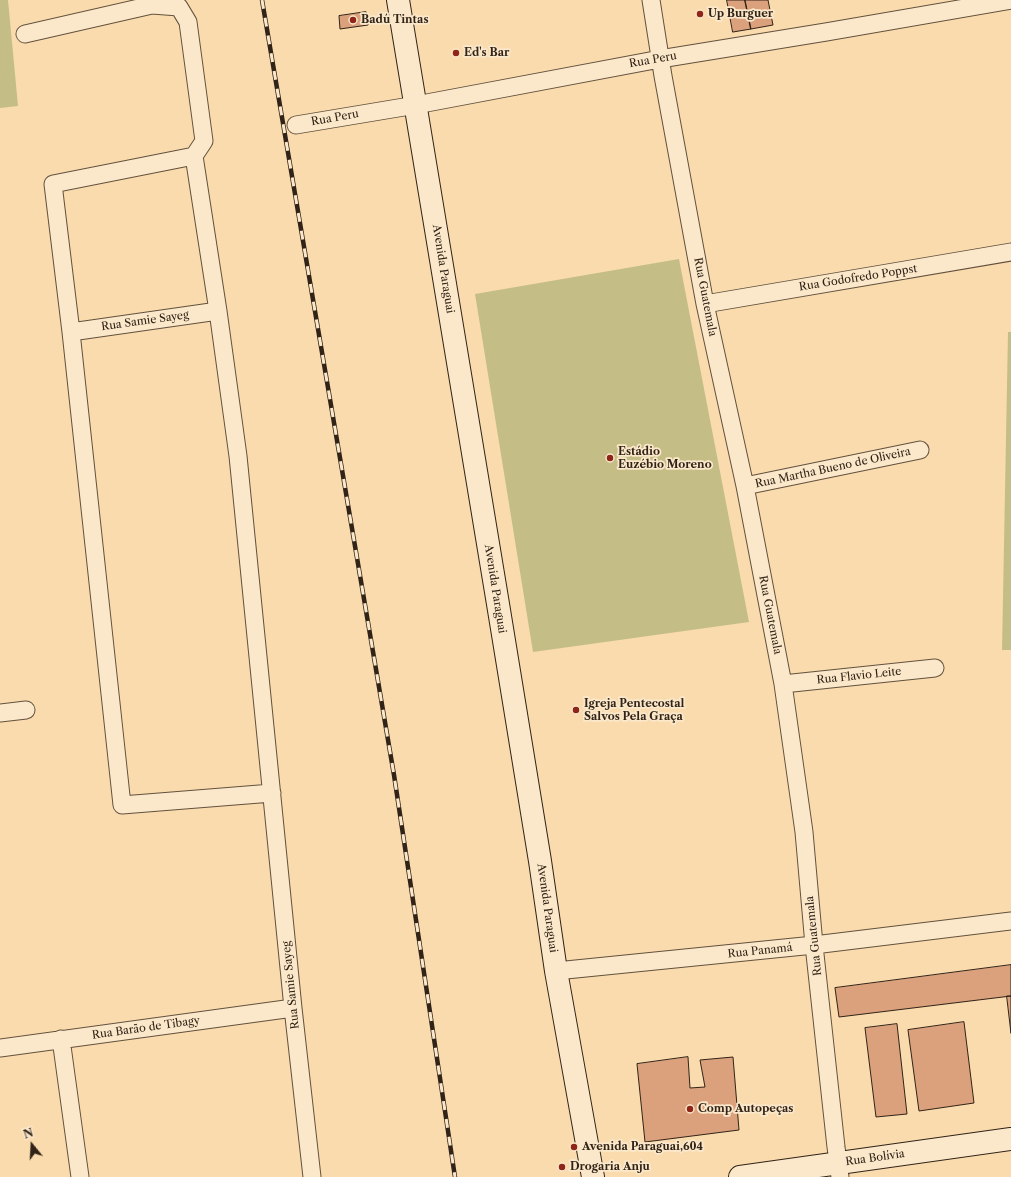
<!DOCTYPE html>
<meta charset="utf-8">
<style>
body{margin:0}
#map{position:relative;width:1011px;height:1177px;overflow:hidden;background:#f9dbae;font-family:"Libre Caslon Text",serif}
canvas{display:block}
.north{position:absolute;left:12px;top:1125px;width:40px;height:40px;-webkit-text-stroke:3px #fbe8ca;paint-order:stroke;rotate:342deg;font-size:11px;font-weight:700;line-height:16px;text-align:center;color:#312317}
.north::after{content:'';display:block;margin:auto;width:14px;height:18px;background:#312317;clip-path:polygon(50% 0,100% 100%,50% 72%,0 100%)}
</style>
<div id="map">
<canvas width="1011" height="1177"></canvas>
<div class="north">N</div>
</div>
<script>
const ctx = document.querySelector('canvas').getContext('2d');
ctx.lineJoin = 'round';
function fillPath(path, color) {
  ctx.fillStyle = color;
  ctx.fill(path, 'evenodd');
}
function trace(path, color, width, dash) {
  ctx.strokeStyle = color;
  ctx.lineWidth = width;
  ctx.lineCap = dash ? 'butt' : 'round';
  ctx.setLineDash(dash || []);
  ctx.stroke(path);
}
function label(font, color, halo, rows, align = 'center') {
  ctx.font = font + ' "Libre Caslon Text",serif';
  ctx.lineWidth = 3.5;
  ctx.setLineDash([]);
  ctx.textBaseline = 'middle';
  ctx.strokeStyle = halo;
  ctx.fillStyle = color;
  for (const [text, x, y, turn = 0] of rows) {
    ctx.save();
    ctx.translate(x, y);
    ctx.rotate((+turn || 0) * Math.PI / 180);
    ctx.textAlign = isNaN(turn) ? turn : align;
    if (halo) ctx.strokeText(text, 0, 0);
    ctx.fillText(text, 0, 0);
    ctx.restore();
  }
}
const green = new Path2D(`
 M0,0H8L18,106L0,108Z
 M679,259L749,622L533,652L475,294Z
 M1008,332H1011V650H1002Z`);
const building = new Path2D(`
 M727,0H745L751,29L733,32Z
 M745,0H768L773,25L751,29Z
 M366,12L368,25L340,29L339,16Z
 M1011,965V996L839,1017L835,988Z
 M1007,996H1011V1033Z
 M964,1022L974,1103L919,1111L908,1030Z
 M897,1024L907,1114L876,1117L865,1028Z
 M688,1057L690,1088L705,1087L700,1060L733,1057L739,1130L645,1142L637,1064Z`);
const street = new Path2D(`
 M651,0L663,76L705,304L745,486L783,684L804,832L814,945L836,1147L840,1177
 M25,34L152,5L179,7L188,22L204,141L194,156L53,184L71,332L122,805L272,793
 M296,125L416,105L660,59L826,32L1011,0
 M194,156L218,311L238,456L293,1008L312,1177
 M705,304L1011,252
 M71,332L218,311
 M745,486L920,450
 M783,684L935,668
 M0,713L26,710
 M556,971L814,945L1011,921
 M61,1039L80,1177
 M0,1048L293,1008`);
const secondary = new Path2D(`
 M398,0L498,604L540,861L556,971L593,1177
 M740,1177L1011,1139`);
const rail = new Path2D(`
 M262,0L394,775L455,1177`);
const markers = [
 [700,14,4,"#8f2418"],
 [353,20,4,"#8f2418"],
 [456,53,4,"#8f2418"],
 [610,458,4,"#8f2418"],
 [576,710,4,"#8f2418"],
 [690,1109,4,"#8f2418"],
 [574,1147,4,"#8f2418"],
 [562,1167,4,"#8f2418"]
];
const poiNames = [
 ["Up Burguer",708,14],
 ["Badú Tintas",361,20],
 ["Ed's Bar",464,53],
 ["Estádio",618,452],
 ["Euzébio Moreno",618,465],
 ["Igreja Pentecostal",584,704],
 ["Salvos Pela Graça",584,717],
 ["Comp Autopeças",698,1109],
 ["Avenida Paraguai,604",582,1147],
 ["Drogaria Anju",570,1167]
];
const streetNames = [
 ["Rua Peru",653,60,-10],
 ["Rua Peru",335,118,-10],
 ["Avenida Paraguai",443,269,81],
 ["Rua Godofredo Poppst",858,278,-9],
 ["Rua Guatemala",705,297,79],
 ["Rua Samie Sayeg",145,321,-8],
 ["Rua Martha Bueno de Oliveira",833,468,-12],
 ["Avenida Paraguai",495,589,81],
 ["Rua Guatemala",770,615,79],
 ["Rua Flavio Leite",859,676,-6],
 ["Avenida Paraguai",547,908,82],
 ["Rua Guatemala",814,936,-96],
 ["Rua Panamá",760,951,-6],
 ["Rua Samie Sayeg",291,985,-96],
 ["Rua Barão de Tibagy",146,1028,-8],
 ["Rua Bolívia",875,1158,-8]
];
fillPath(green, '#c4be86');
fillPath(building, '#dba07c');
trace(building, '#312317', 1);
trace(street, '#63513d', 19);
trace(secondary, '#312317', 24);
trace(street, '#fbe8ca', 17);
trace(secondary, '#fbe8ca', 22);
trace(rail, '#312317', 4.5);
trace(rail, '#fbe8ca', 3, [9]);
for (const [x, y, r, color] of markers) {
  const dot = new Path2D();
  dot.arc(x, y, r, 0, 2 * Math.PI);
  ctx.fillStyle = color;
  ctx.fill(dot);
  trace(dot, '#fbe8ca', 1.5);
}
label('bold 11px', '#312317', '#fbe8ca', poiNames, 'left');
label('11px', '#312317', '#fbe8ca', streetNames);
</script>
